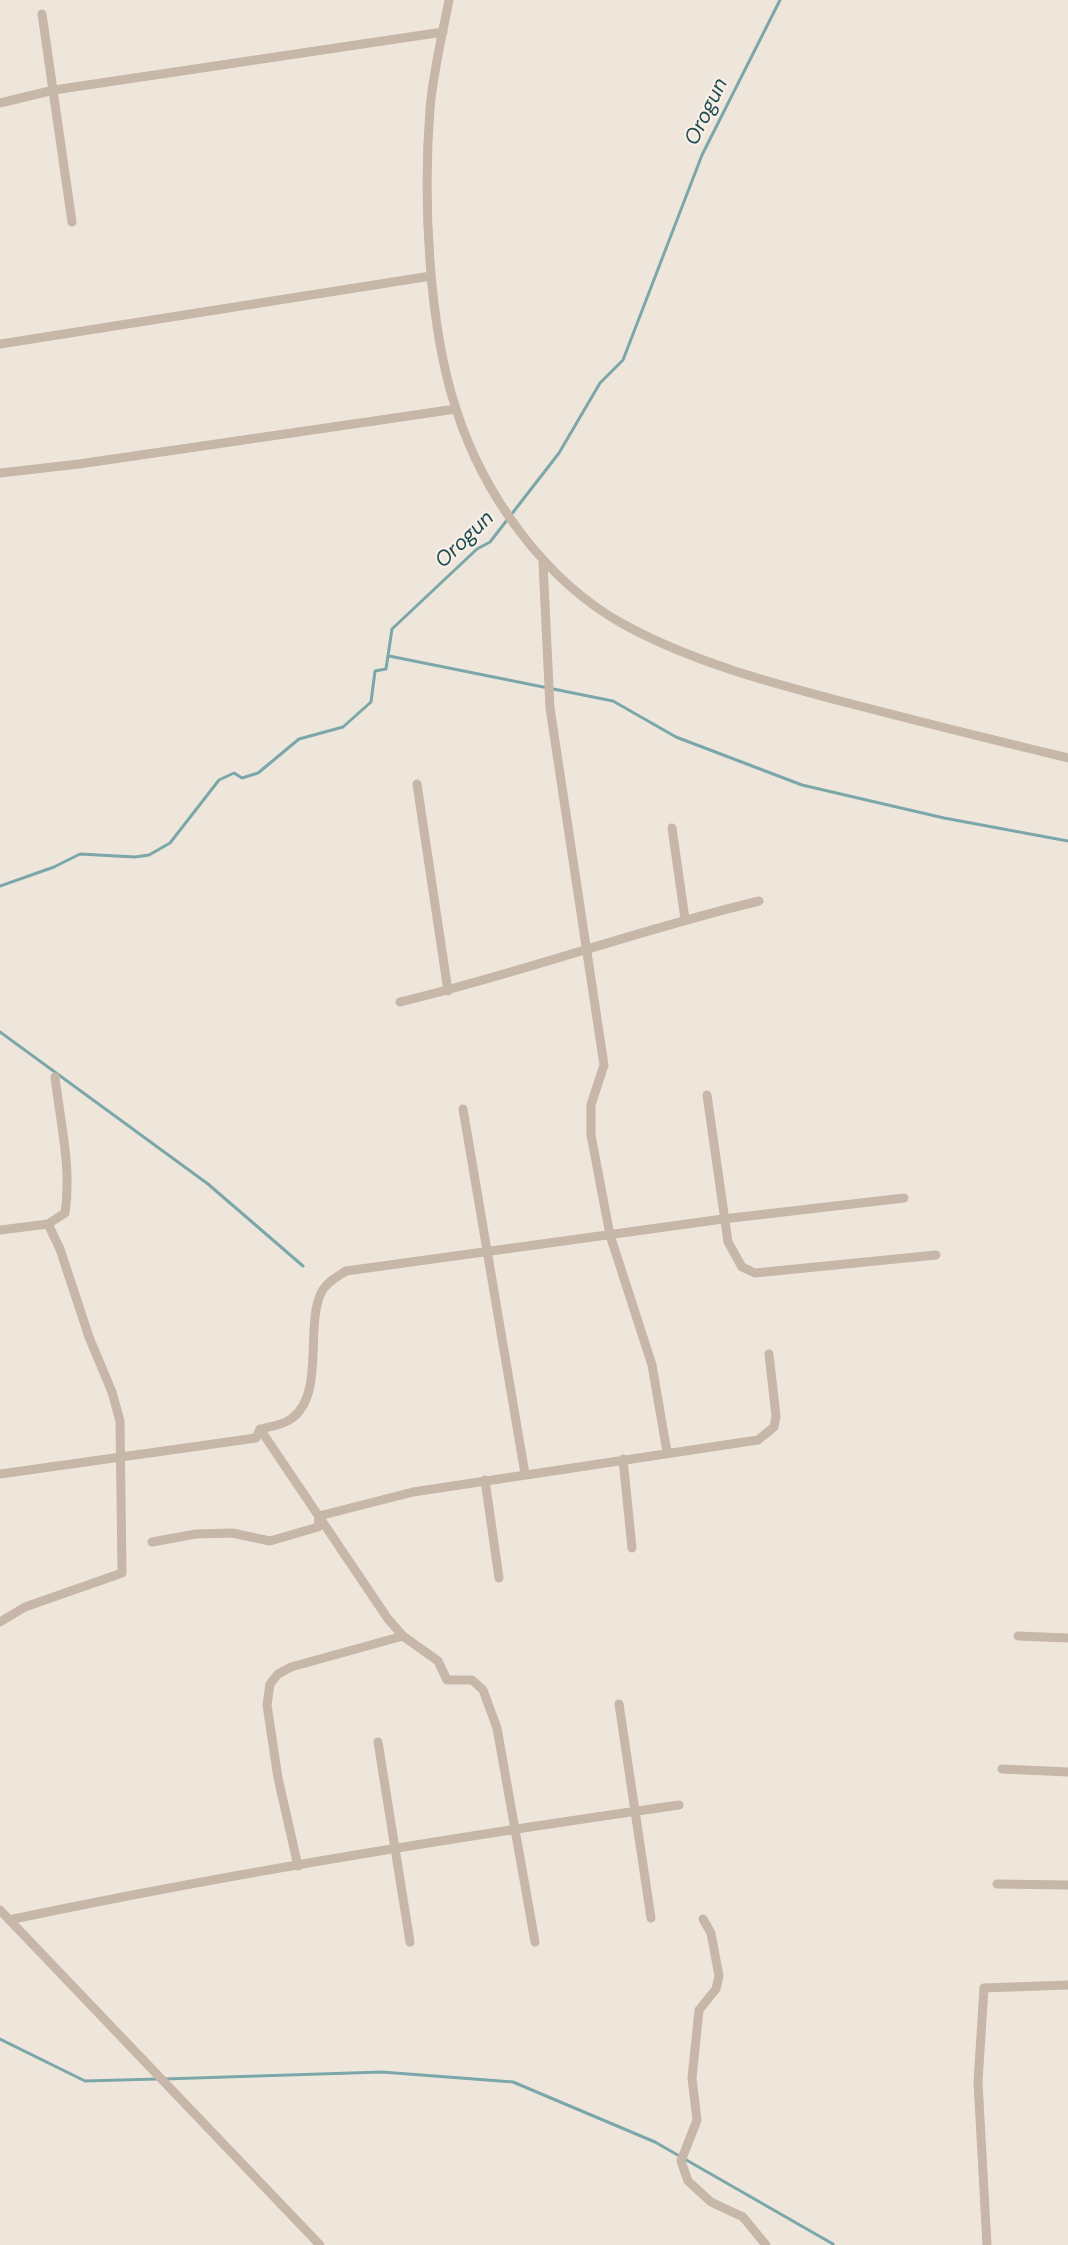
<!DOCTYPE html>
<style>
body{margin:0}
canvas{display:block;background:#efe6db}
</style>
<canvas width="1068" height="2245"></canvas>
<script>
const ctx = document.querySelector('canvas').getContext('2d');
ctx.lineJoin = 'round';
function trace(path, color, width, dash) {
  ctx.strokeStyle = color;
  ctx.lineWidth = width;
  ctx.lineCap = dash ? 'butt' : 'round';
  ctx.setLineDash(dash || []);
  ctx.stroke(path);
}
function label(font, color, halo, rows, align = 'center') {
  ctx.font = font + ' "DM Sans",sans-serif';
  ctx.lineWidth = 4.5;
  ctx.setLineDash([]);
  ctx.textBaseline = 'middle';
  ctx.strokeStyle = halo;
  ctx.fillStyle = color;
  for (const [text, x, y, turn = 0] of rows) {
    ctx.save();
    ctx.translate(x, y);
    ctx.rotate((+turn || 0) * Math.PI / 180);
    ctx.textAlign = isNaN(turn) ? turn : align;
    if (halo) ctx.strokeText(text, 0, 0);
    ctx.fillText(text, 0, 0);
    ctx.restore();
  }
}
const stream = new Path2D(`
 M389,656L613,701L676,737L802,785L944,818L1068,841
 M0,886L54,867L80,854L135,857L149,855L170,843L219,780L234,773L242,778L258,773L299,739L343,727L371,702L375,671L386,669L392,629L477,549L490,542L559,453L600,383L623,360L702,155L780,0
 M0,1032L208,1184L303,1266
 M0,2039L85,2081L157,2079
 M164,2079L382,2072L513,2082L655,2142L833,2244`);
const street = new Path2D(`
 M449,0C442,36 433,73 430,109C423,197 428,324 456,409C483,494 544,580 623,624C692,662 772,683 848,703C921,722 994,740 1068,758
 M42,14L72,222
 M0,103L54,90L443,32
 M0,344L431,276
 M0,473L79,464L456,409
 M543,563L550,708L604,1065L591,1105V1135L610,1235L652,1365L667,1452
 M417,784L448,991
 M672,828L685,919
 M400,1002C521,973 638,930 759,901
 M707,1095L728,1242L742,1267L755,1273L936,1255
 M463,1109L525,1474
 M0,1230L48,1224
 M260,1429L388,1619L403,1636L438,1661L447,1680H472L483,1690L497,1728L535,1942
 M623,1459L632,1548
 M0,1474L256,1438L260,1429C270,1427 283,1425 291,1419C326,1395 304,1325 322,1291C327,1282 337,1277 346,1271L723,1219L904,1198
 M485,1480L499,1578
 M152,1542L196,1534L232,1533L270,1541L318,1527L319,1516L413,1492L758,1440L774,1427L776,1416L769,1354
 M0,1622L25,1607L122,1573L120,1421L112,1392L89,1337L60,1249L48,1224L65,1213C72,1168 60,1121 55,1077
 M1018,1636L1068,1638
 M619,1704L651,1918
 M378,1742L410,1942
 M1002,1769L1068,1772
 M298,1866L278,1778L267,1705L270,1684L278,1674L291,1667L403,1636
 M997,1884L1068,1885
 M0,1910L320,2245
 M703,1919L711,1933L719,1976L716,1989L699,2010L692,2078L697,2120L681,2161L688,2181L711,2202L743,2217L766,2245
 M9,1920C231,1873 455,1837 679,1805
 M987,2245L978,2082L984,1988L1068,1985`);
const waterNames = [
 ["Orogun",707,112,-64],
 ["Orogun",465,540,-44]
];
trace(stream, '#7ca7aa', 3);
trace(street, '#c6b7a8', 9);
label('italic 21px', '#214d52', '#f8f0e7', waterNames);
</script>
